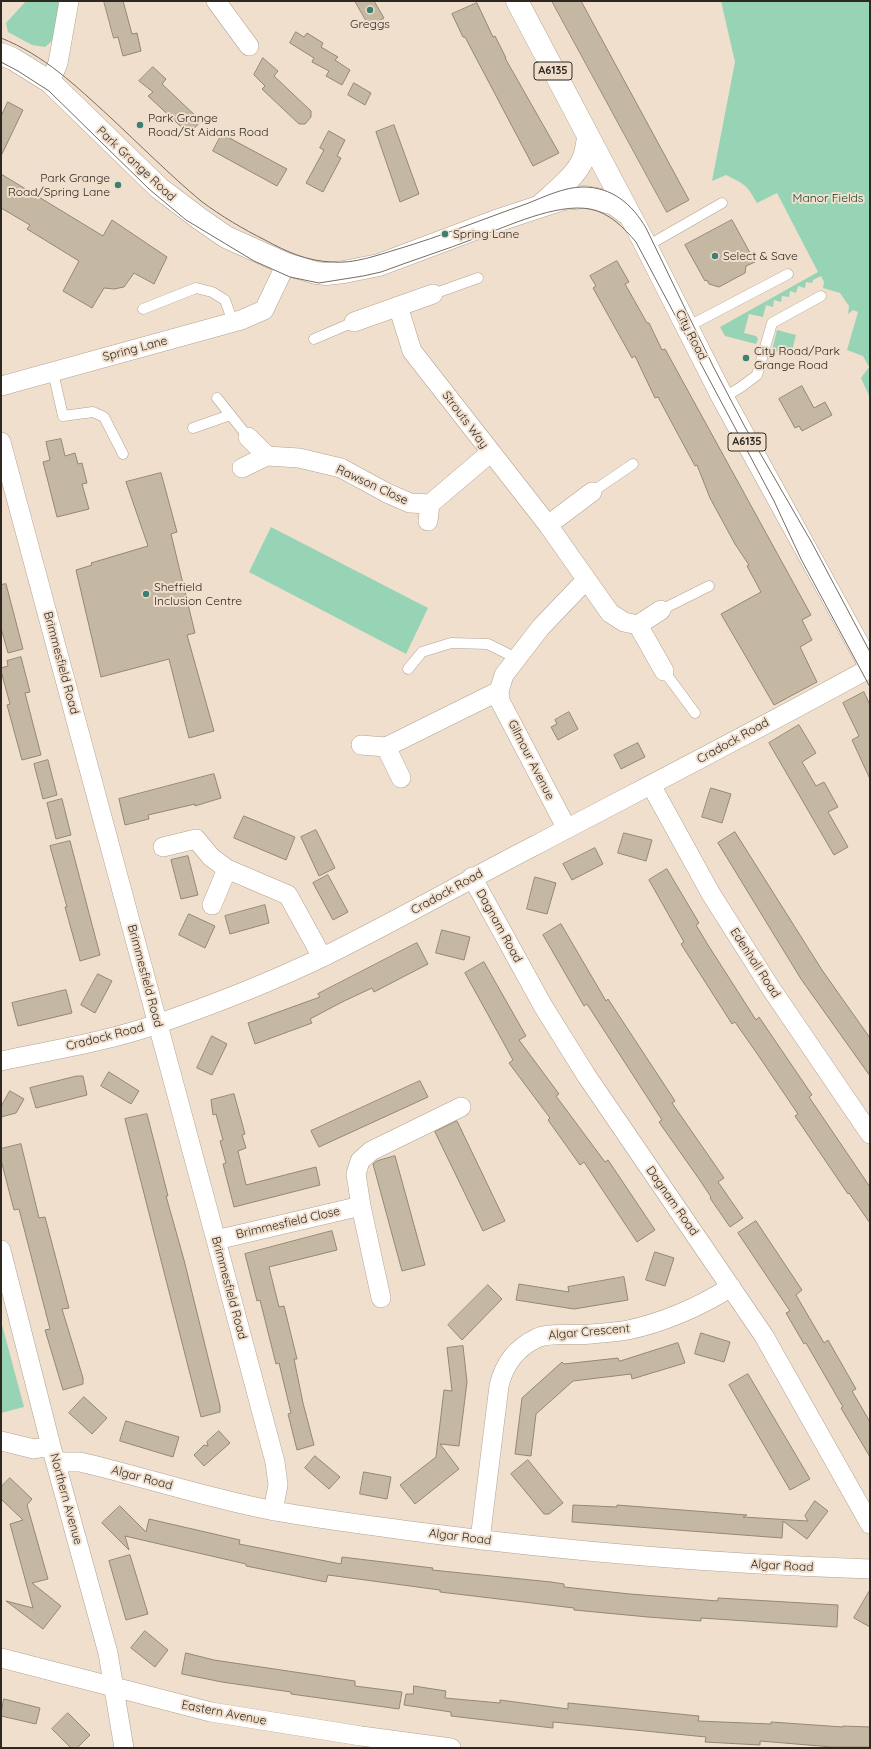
<!DOCTYPE html>
<style>
body{margin:0}
#map{position:relative;width:871px;height:1749px;overflow:hidden;background:#f1dfcd;font-family:Quicksand,sans-serif}
canvas{display:block}
.frame{position:absolute;inset:0;border:2px solid #2e2821;pointer-events:none}
</style>
<div id="map">
<canvas width="871" height="1749"></canvas>
<div class="frame"></div>
</div>
<script>
const ctx = document.querySelector('canvas').getContext('2d');
ctx.lineJoin = 'round';
function fillPath(path, color) {
  ctx.fillStyle = color;
  ctx.fill(path, 'evenodd');
}
function trace(path, color, width, dash) {
  ctx.strokeStyle = color;
  ctx.lineWidth = width;
  ctx.lineCap = dash ? 'butt' : 'round';
  ctx.setLineDash(dash || []);
  ctx.stroke(path);
}
function label(font, color, halo, rows, align = 'center') {
  ctx.font = font + ' Quicksand,sans-serif';
  ctx.lineWidth = 4;
  ctx.setLineDash([]);
  ctx.textBaseline = 'middle';
  ctx.strokeStyle = halo;
  ctx.fillStyle = color;
  for (const [text, x, y, turn = 0] of rows) {
    ctx.save();
    ctx.translate(x, y);
    ctx.rotate((+turn || 0) * Math.PI / 180);
    ctx.textAlign = isNaN(turn) ? turn : align;
    if (halo) ctx.strokeText(text, 0, 0);
    ctx.fillText(text, 0, 0);
    ctx.restore();
  }
}
const green = new Path2D(`
 M26,1H59L54,39L45,47L32,45L8,32L6,23Z
 M721,1H870V398L861,378L869,367L863,356L847,350L858,312L853,310L848,314L849,306L840,293L823,288L824,282L821,276L813,280L812,283L806,282L805,288L798,286L796,293L790,291L789,297L782,296L781,302L774,300L773,307L766,305L763,317L749,314L744,333L756,336L758,339L756,344L725,336L720,327L818,272L777,193L757,203C746,184 746,185 726,175L712,181L735,62Z
 M777,330L796,335L791,355L772,350Z
 M271,527L428,608L406,654L249,572Z
 M1,1321L24,1407L1,1413Z`);
const building = new Path2D(`
 M104,1H123L132,34L137,33L141,51L123,56L118,37L114,38Z
 M355,1H374L384,18L370,27Z
 M552,1H581L689,200L667,212Z
 M477,3L493,37L495,36L506,58H505L559,153L533,166L465,37H463L452,14Z
 M296,32L304,37L307,33L323,43L321,47L338,57L335,60L350,70L342,85L326,76L329,71L312,62L314,58L290,43Z
 M263,58L278,71L274,76L311,111V117L305,124H299L262,89L265,86L254,75Z
 M153,67L166,79L162,84L201,121L189,134L148,96L153,92L139,81Z
 M354,83L371,93L365,105L348,95Z
 M8,102L23,110L1,156V117Z
 M394,125L419,194L400,202L376,132Z
 M329,131L345,140L337,156L341,158L323,192L306,183L324,150L320,148Z
 M222,134L287,169L277,186L213,151Z
 M1,174L103,236L112,220L167,257L154,284L134,273L124,287L114,289L104,288L92,308L63,291L79,261L27,229L30,225L1,208Z
 M732,220L755,262L746,266L745,273L719,287L709,284L707,280L705,281L685,245Z
 M617,261L629,282L625,284L647,323H649L662,350L665,349L811,615L802,620L812,640L800,647L817,682L774,705L721,614L761,592L747,566L749,565L735,544L710,498L697,465L695,466L658,397L655,398L635,356L632,358L593,288L596,286L590,276Z
 M802,386L814,408L825,402L832,415L802,431L799,426L795,428L779,399Z
 M61,439L65,456L75,453L78,464L82,463L87,483L82,484L89,509L57,517L43,462L50,460L46,442Z
 M161,473L177,532L171,534L195,633L187,635L214,731L189,738L169,659L101,677L76,570L92,565L91,563L148,546L126,482Z
 M6,584L23,649L8,653L1,628V585Z
 M21,657L30,692L25,693L41,755L22,760L7,705L10,704L1,671V668L8,666L7,661Z
 M864,692L870,705V779L852,740L859,736L843,703Z
 M569,712L578,729L558,740L551,727L557,724L555,720Z
 M799,725L816,753L802,762L816,786L824,782L838,807L828,812L848,847L834,855L769,743Z
 M638,743L645,757L621,769L614,755Z
 M48,760L57,795L43,799L34,764Z
 M214,774L221,798L195,806V804L148,815L149,819L125,825L119,799Z
 M711,788L731,794L722,823L702,817Z
 M62,799L71,835L56,839L47,803Z
 M244,816L295,837L286,860L234,838Z
 M316,830L335,868L319,876L301,837Z
 M735,832L822,970L870,1038V1076L801,979L718,843Z
 M624,833L652,840L646,861L618,853Z
 M70,841L100,955L80,961L65,907H67L50,846Z
 M595,848L603,864L572,880L563,864Z
 M188,856L198,895L181,899L171,860Z
 M667,869L699,923L696,925L708,945L756,1020L759,1017L812,1095L809,1097L870,1187V1223L849,1193L848,1194L795,1116L798,1114L758,1055L735,1022L732,1024L681,944L684,942L649,880Z
 M328,875L348,912L333,920L313,883Z
 M535,877L556,883L547,914L527,909Z
 M265,905L269,923L230,934L225,916Z
 M189,914L215,926L205,948L179,935Z
 M561,924L606,1001L608,999L675,1101L672,1103L724,1178L718,1182L743,1218L730,1227L710,1198L711,1197L699,1179L659,1122L662,1120L587,1004L584,1006L543,935Z
 M442,930L470,937L464,960L436,953Z
 M417,943L428,964L374,992L372,988L342,1002L310,1019L312,1023L255,1044L248,1023L320,997L318,994Z
 M484,962L526,1036L519,1040L559,1094L556,1096L605,1162L608,1160L655,1230L637,1242L584,1162L580,1165L548,1120L550,1118L509,1063L513,1060L465,973Z
 M98,974L112,981L95,1013L81,1005Z
 M66,990L72,1013L18,1026L12,1003Z
 M212,1036L227,1044L212,1075L197,1068Z
 M109,1072L139,1091L131,1104L101,1086Z
 M77,1076H83L87,1095L36,1108L30,1088Z
 M420,1081L428,1097L319,1147L311,1131Z
 M10,1091L24,1099L16,1113L1,1117V1107Z
 M234,1094L245,1134L242,1135L246,1148L238,1151L246,1185L316,1167L320,1185L234,1207L223,1164L226,1163L220,1141L223,1140L216,1114L213,1115L211,1100Z
 M147,1114L168,1196H166L184,1260L220,1406V1412L201,1417L125,1119Z
 M457,1121L505,1221L483,1231L435,1132Z
 M21,1144L39,1218L45,1217L69,1308L62,1309L83,1378V1384L63,1390L45,1330L50,1329L19,1209L14,1210L1,1160V1149Z
 M395,1156L425,1265L402,1271L373,1164L377,1161Z
 M756,1221L802,1290L796,1295L824,1343L828,1340L856,1389L852,1391L870,1422V1457L841,1408L843,1407L806,1343L804,1344L786,1313L790,1311L738,1233Z
 M332,1231L337,1250L269,1267L279,1307L284,1306L297,1359H294L303,1403L314,1445L297,1450L288,1414L291,1413L279,1363L276,1364L260,1300L257,1301L245,1254Z
 M655,1252L674,1258L665,1286L646,1280Z
 M624,1277L628,1300L574,1309L516,1300L519,1284L569,1292L568,1287Z
 M488,1285L502,1299L462,1340L448,1325Z
 M701,1333L730,1342L724,1362L695,1354Z
 M678,1343L685,1363L632,1379L631,1374L573,1381L536,1414L531,1456L515,1454L522,1398L562,1362L564,1364L618,1358L619,1361Z
 M463,1346L467,1382L459,1446L440,1444L459,1469L415,1504L400,1485L436,1457L444,1390L452,1391L447,1348Z
 M748,1374L810,1479L790,1490L729,1385Z
 M84,1397L107,1418L92,1434L69,1413Z
 M126,1421L179,1437L173,1457L120,1441Z
 M219,1431L230,1443L204,1466L194,1455L204,1445L208,1446L207,1442Z
 M315,1456L340,1477L329,1489L305,1468Z
 M528,1460L563,1503L549,1514H544L511,1474Z
 M364,1472L391,1477L387,1499L360,1494Z
 M10,1478L32,1499L27,1505L48,1579L32,1583L61,1606L43,1629L6,1601L33,1608L10,1524L23,1520L1,1499V1487Z
 M815,1501L828,1511L807,1539L783,1521L782,1538L572,1522L573,1505L617,1507V1505L747,1515L743,1517L808,1521L805,1516Z
 M120,1506L146,1532L149,1519L240,1540L239,1544L341,1564L342,1557L433,1568L432,1570L551,1582L564,1584V1587L630,1594L718,1601V1598L838,1605L837,1627L701,1618V1621L648,1617L574,1610V1608L440,1592V1590L328,1575L326,1582L246,1566V1564L125,1536L129,1550L102,1523Z
 M130,1555L148,1614L126,1620L109,1561Z
 M870,1590V1627L854,1618Z
 M145,1631L168,1650L155,1667L131,1648Z
 M186,1653L214,1660L355,1681V1686L402,1692L399,1709L291,1694V1692L222,1682L182,1674Z
 M414,1686L446,1691L445,1698L500,1703V1700L568,1709V1703L699,1716L698,1721L771,1724V1722L843,1727V1726L870,1727V1747H832L760,1741V1745L705,1742L706,1737L553,1722V1728L451,1716V1712L404,1705L406,1694H413Z
 M4,1699L40,1708L36,1724L1,1716Z
 M68,1713L90,1735L77,1748H71L52,1729Z`);
const service = new Path2D(`
 M647,246L722,203
 M433,294L478,278
 M143,309L196,288L212,292L225,300L233,322
 M687,327L788,274
 M314,339L354,322
 M53,372L63,416L93,412L104,417L123,454
 M217,398L248,437
 M723,398L741,387L757,375L772,323L821,296
 M193,428L230,415
 M592,492L633,464
 M661,610L709,586
 M408,669L422,652L451,643L488,644L516,658
 M664,671L695,713`);
const minor = new Path2D(`
 M216,1L249,46
 M50,82L58,63L69,1
 M398,306L412,351L548,525L610,613L624,622L638,625L661,610
 M354,322L433,294
 M1,386L241,320L264,310L286,264
 M248,437L267,456L299,458L341,468L387,493L410,503L430,504L490,453
 M1,442L216,1240L275,1462L278,1485L273,1511
 M242,468L267,456
 M428,521L430,504
 M548,525L592,492
 M638,625L664,671
 M361,745L386,747L499,691
 M386,747L401,778
 M651,785L711,894L770,987L870,1134
 M567,829L500,701L499,691L504,675L541,627L586,580
 M163,847L196,839L211,857L227,869L288,895L322,957
 M472,877L543,1006L586,1075L764,1336L870,1524
 M212,905L227,869
 M1,1061C53,1050 110,1041 160,1023C215,1004 273,981 325,956C396,921 464,882 534,846C646,787 759,729 870,668
 M216,1240L361,1206
 M1,1250L51,1446L108,1653L124,1748
 M381,1298L361,1206L356,1174L360,1161L371,1151L461,1107
 M1,1441L34,1449L51,1446
 M56,1464L63,1462H80C145,1477 209,1499 275,1511C325,1520 375,1526 426,1533C573,1552 721,1564 870,1569
 M480,1540L499,1386C504,1364 516,1348 537,1338C550,1332 576,1336 591,1334C603,1333 616,1332 628,1330C665,1322 699,1307 731,1287
 M1,1658L211,1712L361,1736L451,1748`);
const tertiary = new Path2D(`
 M1,54L13,59L50,82L159,188L200,219L226,237L286,264L316,273L326,274L344,272L379,265L496,221L563,199L585,197L597,199L614,204L629,215`);
const primary = new Path2D(`
 M517,1L642,238L723,398L870,666
 M540,206C555,192 577,176 584,157C586,151 587,144 588,138`);
const tram = new Path2D(`
 M1,38C44,55 76,86 110,117C140,145 170,175 201,201C221,216 243,229 265,240C287,252 307,261 332,262C354,264 378,255 398,249C442,236 483,219 526,204C544,197 564,187 583,187C612,187 632,204 646,228L713,366L745,427L812,543L870,652
 M1,62L18,71L49,91L149,189L186,220L254,261L290,277L319,283L363,276L381,272C413,260 445,250 476,238C508,226 556,203 590,209C610,213 624,228 636,242L774,501L801,559L870,687`);
const markers = [
 [370,10,4,"#3d8072"],
 [140,125,4,"#3d8072"],
 [118,185,4,"#3d8072"],
 [445,234,4,"#3d8072"],
 [715,256,4,"#3d8072"],
 [746,358,4,"#3d8072"],
 [146,594,4,"#3d8072"]
];
const shields = [
 [553,71,38],
 [747,442,38]
];
const shieldNames = [
 ["A6135",553,71],
 ["A6135",747,442]
];
const poiNames = [
 ["Greggs",370,24,"center"],
 ["Park Grange",148,118],
 ["Road/St Aidans Road",148,132],
 ["Park Grange",110,178,"right"],
 ["Road/Spring Lane",110,192,"right"],
 ["Spring Lane",453,234],
 ["Select & Save",723,256],
 ["City Road/Park",754,351],
 ["Grange Road",754,365],
 ["Sheffield",154,587],
 ["Inclusion Centre",154,601]
];
const streetNames = [
 ["Park Grange Road",136,164,43],
 ["City Road",691,335,63],
 ["Spring Lane",135,349,-15],
 ["Strouts Way",465,420,53],
 ["Rawson Close",372,485,25],
 ["Brimmesfield Road",61,663,75],
 ["Cradock Road",733,741,-29],
 ["Gilmour Avenue",531,760,63],
 ["Cradock Road",447,892,-29],
 ["Dagnam Road",499,926,61],
 ["Edenhall Road",755,963,57],
 ["Brimmesfield Road",145,976,75],
 ["Cradock Road",105,1037,-14],
 ["Dagnam Road",672,1201,55],
 ["Brimmesfield Close",288,1223,-13],
 ["Brimmesfield Road",229,1288,75],
 ["Algar Crescent",589,1332,-5],
 ["Algar Road",142,1478,15],
 ["Northern Avenue",66,1499,75],
 ["Algar Road",460,1537,7],
 ["Algar Road",782,1566,3],
 ["Eastern Avenue",224,1713,11]
];
const parkNames = [
 ["Manor Fields",828,198]
];
fillPath(green, '#97d3b5');
fillPath(building, '#c4b8a3');
trace(building, '#938773', 1);
trace(service, '#b2a290', 11);
trace(minor, '#b2a290', 20);
trace(tertiary, '#b2a290', 23);
trace(primary, '#b2a290', 23);
trace(service, '#fff', 10);
trace(minor, '#fff', 19);
trace(tertiary, '#fff', 22);
trace(primary, '#fff', 22);
trace(tram, '#766c61', 1);
for (const [x, y, r, color] of markers) {
  const dot = new Path2D();
  dot.arc(x, y, r, 0, 2 * Math.PI);
  ctx.fillStyle = color;
  ctx.fill(dot);
  trace(dot, '#f1dfcd', 1.5);
}
for (const [x, y, w] of shields) {
  const box = new Path2D();
  box.roundRect(x - w / 2, y - 9, w, 18, 3);
  ctx.fillStyle = '#f1dfcd';
  ctx.fill(box);
  trace(box, '#2e2821', 1);
}
label('bold 11px', '#2e2821', null, shieldNames);
label('12px', '#2e2821', '#f1dfcd', poiNames, 'left');
label('12px', '#2e2821', '#f1dfcd', streetNames);
label('12px', '#0a3e2a', '#f1dfcd', parkNames);
</script>
